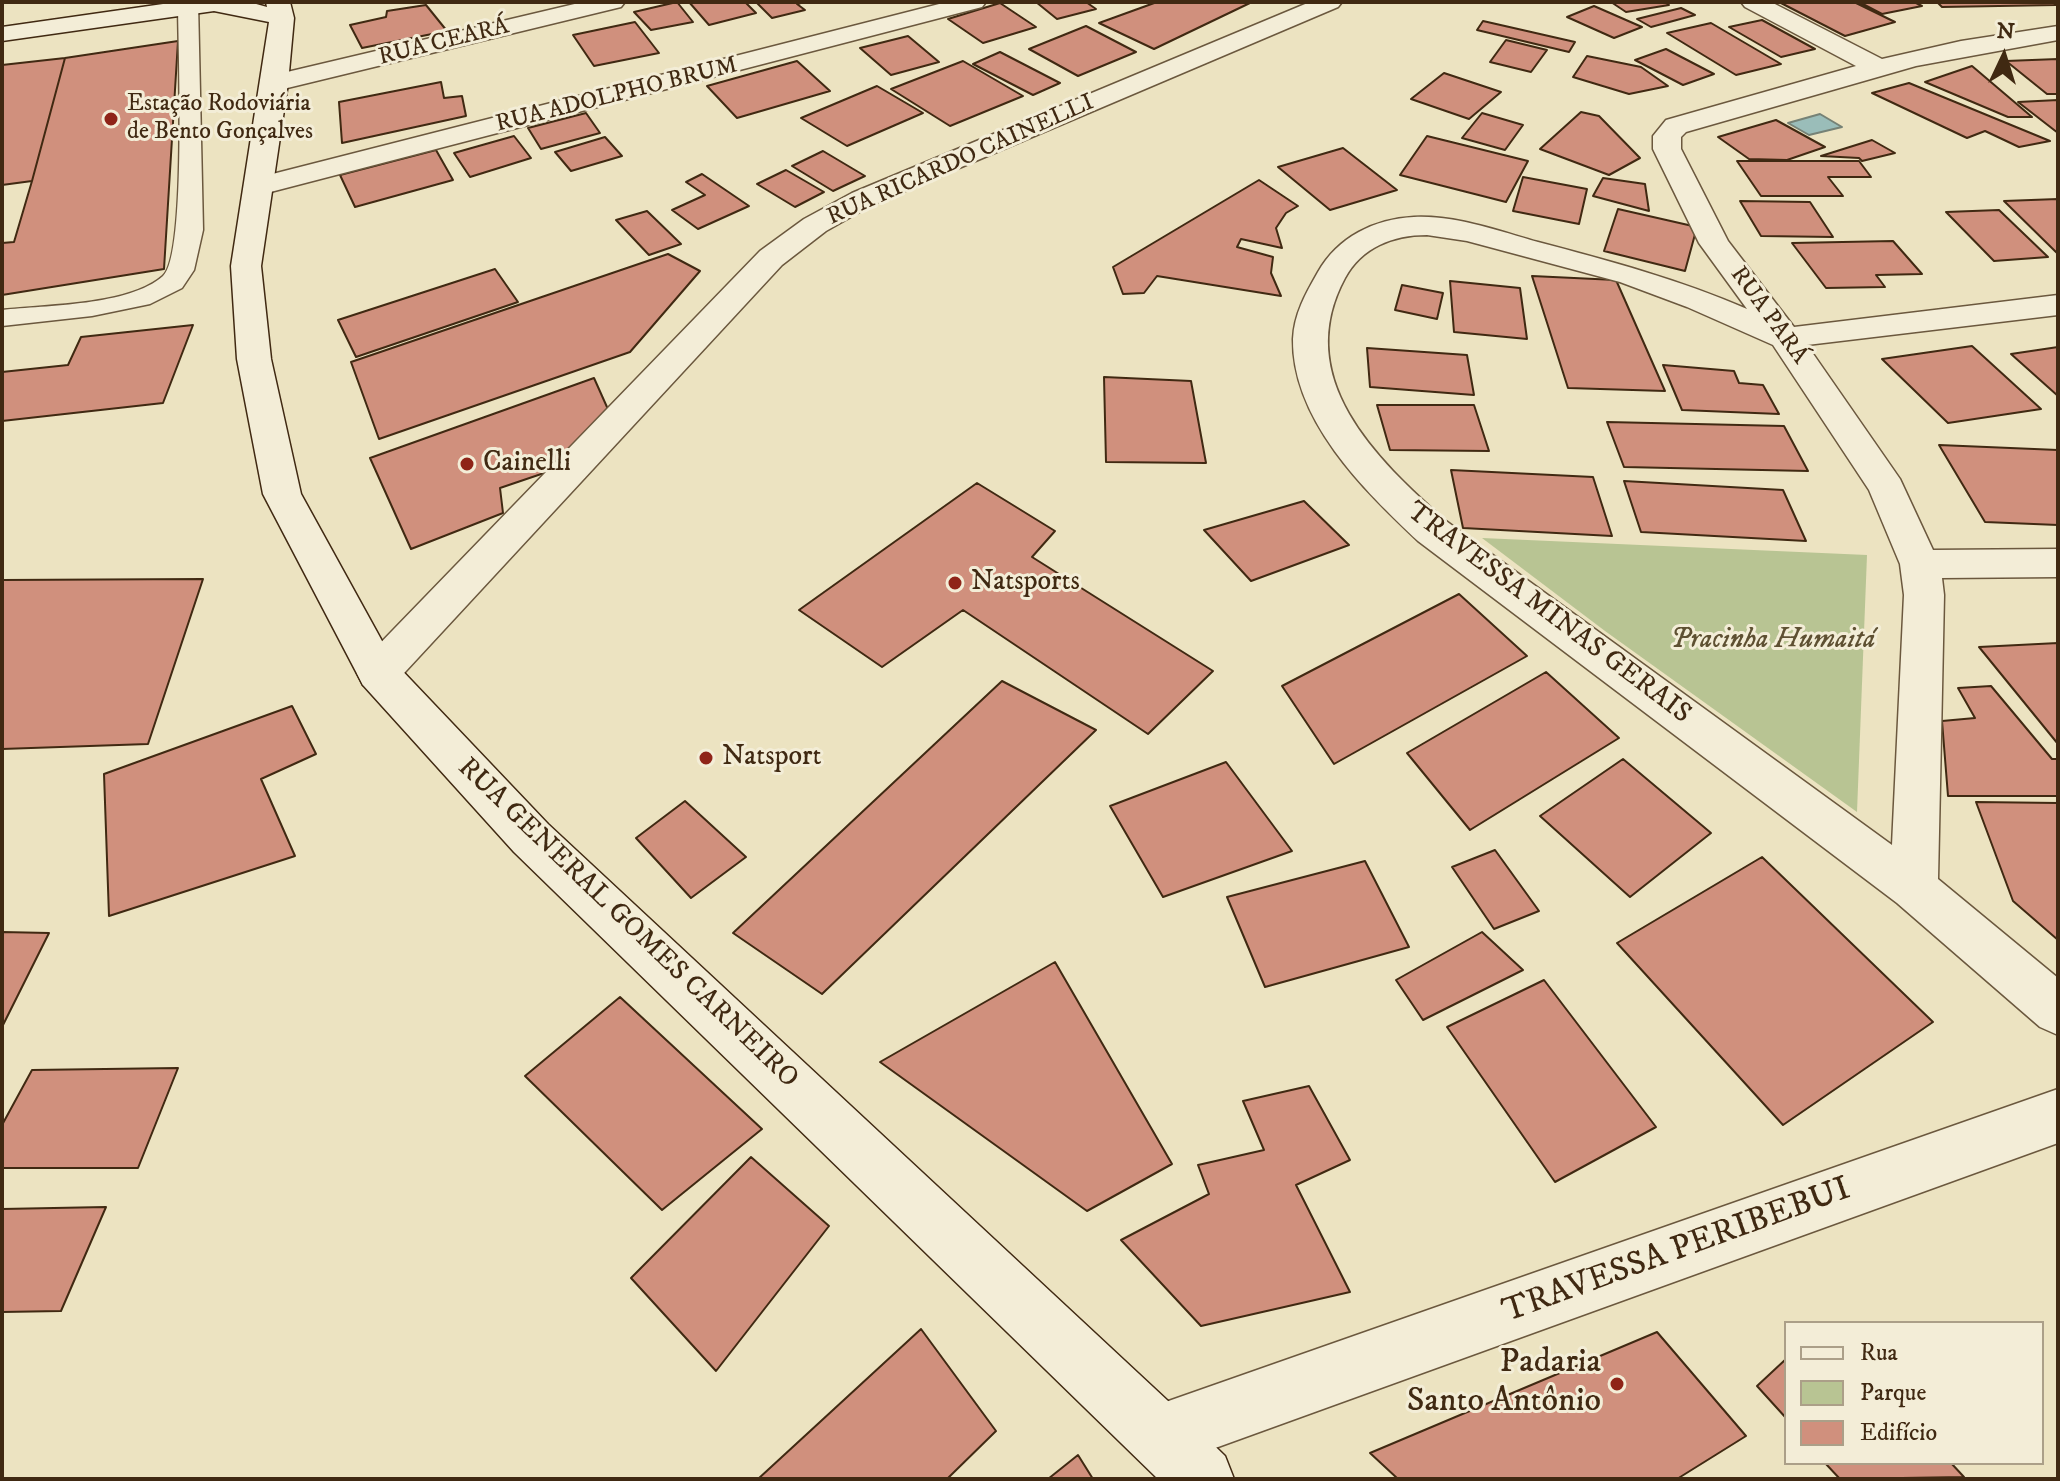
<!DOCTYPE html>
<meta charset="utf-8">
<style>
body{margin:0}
#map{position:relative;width:2060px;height:1481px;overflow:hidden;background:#ece3c1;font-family:"IM FELL DW Pica",serif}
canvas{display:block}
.frame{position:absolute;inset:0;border:4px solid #402912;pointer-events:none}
.legend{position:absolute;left:1784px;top:1321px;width:260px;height:144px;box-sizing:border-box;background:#f3edd7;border:2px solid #ab9f88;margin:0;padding:10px 14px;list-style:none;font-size:24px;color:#402912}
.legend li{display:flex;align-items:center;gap:16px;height:40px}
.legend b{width:40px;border:2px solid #ab9f88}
.north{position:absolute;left:1964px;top:16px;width:80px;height:80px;-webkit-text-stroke:6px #f3edd7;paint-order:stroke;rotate:4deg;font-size:22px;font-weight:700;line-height:32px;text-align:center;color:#402912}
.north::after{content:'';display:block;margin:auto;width:28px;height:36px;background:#402912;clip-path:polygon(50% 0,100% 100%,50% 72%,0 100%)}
</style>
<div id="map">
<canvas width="2060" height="1481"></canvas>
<div class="frame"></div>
<ul class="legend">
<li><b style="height:10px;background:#f3edd7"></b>Rua</li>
<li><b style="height:22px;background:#b8c493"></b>Parque</li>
<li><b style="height:22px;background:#d0907d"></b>Edifício</li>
</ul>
<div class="north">N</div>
</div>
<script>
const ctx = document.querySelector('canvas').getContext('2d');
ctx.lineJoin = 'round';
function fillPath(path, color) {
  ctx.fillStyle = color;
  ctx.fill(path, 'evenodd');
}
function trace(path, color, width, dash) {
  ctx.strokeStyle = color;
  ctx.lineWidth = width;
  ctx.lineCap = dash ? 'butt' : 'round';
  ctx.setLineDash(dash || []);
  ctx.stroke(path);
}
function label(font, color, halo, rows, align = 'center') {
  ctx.font = font + ' "IM FELL DW Pica",serif';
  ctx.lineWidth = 6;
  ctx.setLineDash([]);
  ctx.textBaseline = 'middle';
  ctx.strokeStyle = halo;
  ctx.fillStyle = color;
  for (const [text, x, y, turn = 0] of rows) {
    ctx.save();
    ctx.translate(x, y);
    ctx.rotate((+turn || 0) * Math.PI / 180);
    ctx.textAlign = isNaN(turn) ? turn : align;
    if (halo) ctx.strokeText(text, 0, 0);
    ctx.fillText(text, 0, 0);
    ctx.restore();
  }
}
const green = new Path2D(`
 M1482,538L1867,555L1857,812L1605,631Z`);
const water = new Path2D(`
 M1820,114L1842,127L1809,135L1788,123Z`);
const building = new Path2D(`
 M677,2L693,22L651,30L634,12Z
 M689,2H745L756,13L709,25Z
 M805,2L797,4L805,10L772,18L757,3Z
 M1036,2H1086L1096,9L1057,19Z
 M1157,2H1252L1154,49L1099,23Z
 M1611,2H1665L1669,5L1626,12Z
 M1779,2H1854L1895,22L1845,36Z
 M1859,2H1914L1922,6L1882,14Z
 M1937,2H2053L2056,5L1942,7Z
 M1000,3L1036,27L983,43L948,19Z
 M426,5L447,31L362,48L350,25L386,17L387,11Z
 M1594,6L1642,27L1614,38L1567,17Z
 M1681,8L1695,15L1651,27L1637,19Z
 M1762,20L1815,49L1781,57L1729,27Z
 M1483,21L1575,42L1569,52L1477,30Z
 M635,22L659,53L594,66L573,35Z
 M1711,23L1781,64L1736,75L1667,33Z
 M1086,26L1136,52L1078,76L1029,49Z
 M908,36L939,62L891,75L860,48Z
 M1506,40L1547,50L1531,72L1490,62Z
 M178,41L164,269L2,295V185L32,181L65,58Z
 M1666,49L1714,74L1683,85L1635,60Z
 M1000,52L1060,83L1033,95L973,64Z
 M1587,56L1641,67L1668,86L1629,94L1573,77Z
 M65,58L32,181L2,185V65Z
 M2058,59V94H2047L2006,61Z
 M797,61L830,91L737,118L707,86Z
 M963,61L1023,96L950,126L891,89Z
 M1972,66L2032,117H2008L1925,82Z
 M1444,73L1501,92L1469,119L1411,99Z
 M441,82L444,98L462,96L466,116L342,143L339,102Z
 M1909,83L2050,141L2019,147L1985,131L1967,138L1872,93Z
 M877,86L923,113L847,146L801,118Z
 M2058,100V133L2018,102Z
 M1581,112L1599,116L1640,158L1609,175L1540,149Z
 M586,113L600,133L541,149L528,128Z
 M1482,113L1523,125L1505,150L1462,138Z
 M1776,120L1825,147L1787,160L1749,159L1718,137Z
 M514,136L531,158L470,177L454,153Z
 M1427,136L1528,161L1506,202L1400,175Z
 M605,137L622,156L571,171L555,152Z
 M1872,140L1895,153L1862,161L1859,158L1821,156Z
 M1343,148L1397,190L1330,210L1278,167Z
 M436,150L453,180L355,207L340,175Z
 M823,151L865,176L833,191L792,166Z
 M1737,161H1859L1871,177H1828L1843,196H1761Z
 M786,170L824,192L795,207L757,184Z
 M702,174L749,206L698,229L672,210L705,195L686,182Z
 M1523,177L1587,189L1579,224L1513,211Z
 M1603,178L1645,184L1649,211L1593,196Z
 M1259,180L1298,206L1286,213L1276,228L1282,248L1241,239L1237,247L1273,257L1271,273L1281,296L1157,276L1144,293L1123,294L1113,267Z
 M32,181L14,242L2,243V185Z
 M2058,199V254L2004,201Z
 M1740,201L1810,202L1833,237L1761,236Z
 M1618,209L1697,227L1685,271L1604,251Z
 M1999,210L2048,257L1994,261L1946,212Z
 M647,211L681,244L649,255L616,220Z
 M1893,241L1922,274L1876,275L1885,287L1826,288L1792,243Z
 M668,254L700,271L630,352L379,439L351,362Z
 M495,269L518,302L356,357L338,320Z
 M1532,276L1616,280L1665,391L1568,388Z
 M1450,281L1520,288L1527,339L1454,332Z
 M1402,285L1443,293L1437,319L1395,310Z
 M193,325L163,403L2,421V372L68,365L81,337Z
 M1972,346L2041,409L1948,423L1882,359Z
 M2058,347V396L2011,354Z
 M1367,348L1467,355L1474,395L1370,387Z
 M1663,365L1734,371L1739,383L1763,385L1779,414L1682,410Z
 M1104,377L1191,381L1206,463L1106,462Z
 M594,378L611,416L556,469L500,488L503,513L411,549L370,458Z
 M1377,405H1474L1489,451L1390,450Z
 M1607,422L1784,426L1808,471L1624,467Z
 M1939,445L2058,450V525L1985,522Z
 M1451,470L1593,477L1612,536L1463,528Z
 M1624,481L1783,490L1806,541L1641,532Z
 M977,483L1055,531L1032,557L1213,671L1148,734L963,610L882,667L799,610Z
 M1304,501L1349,545L1251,581L1204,530Z
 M203,579L148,744L2,749V580Z
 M1459,594L1527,656L1334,764L1282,686Z
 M2058,643V744L1979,647Z
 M1546,672L1619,738L1470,830L1407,753Z
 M1002,681L1096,730L822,994L733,933Z
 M1991,686L2052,759H2058V796H1948L1942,721L1975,718L1958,688Z
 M292,706L316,754L261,779L295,856L109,916L104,774Z
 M1623,759L1711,833L1630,897L1540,816Z
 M1226,762L1292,851L1163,897L1110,806Z
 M685,801L746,857L691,898L636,838Z
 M1976,802L2058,803V940L2013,901Z
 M1495,850L1539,911L1494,929L1452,867Z
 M1762,857L1933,1022L1783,1125L1617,943Z
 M1365,861L1409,947L1265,987L1227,897Z
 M2,932L49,933L2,1027Z
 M1482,932L1523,970L1423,1020L1396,980Z
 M1055,962L1172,1164L1087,1211L880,1062Z
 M1544,980L1656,1127L1555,1182L1447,1027Z
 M620,997L762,1129L662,1210L525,1076Z
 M178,1068L138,1168H2V1125L32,1070Z
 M1309,1086L1350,1160L1296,1185L1350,1292L1201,1326L1121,1240L1209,1194L1198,1165L1264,1150L1243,1101Z
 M751,1157L829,1226L716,1371L631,1278Z
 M106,1207L61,1311L2,1312V1209Z
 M921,1329L996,1431L947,1479H758Z
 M1657,1332L1746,1436L1677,1479H1398L1370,1453Z
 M1786,1359V1418L1757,1386Z
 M1078,1455L1093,1479H1048Z
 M1825,1463H1951L1964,1477L1840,1479Z`);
const lane = new Path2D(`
 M178,2H198L203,230L194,270L182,288L150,304L92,316L2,326V310C46,305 129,306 163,276C187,255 178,45 178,2Z`);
const street = new Path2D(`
 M583,2H625L621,7L275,91L266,89L262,83L266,77Z
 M947,2H986L982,7L259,195L249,192L245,186L249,180Z
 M1310,2H1342L1338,7L872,205L826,231L782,265L393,685L378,690L363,685L357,673L363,661L760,251L804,219L852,193Z
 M1741,2H1771L1882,59L1961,41L2058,26V40L1916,66L1686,132L1681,137V149L1728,241L1794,327L2058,295V315L1807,345L1900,479L1933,550L2058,549V577L1942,578L1944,595L1938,879L2058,978V1035L2040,1027L1897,903L1418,541C1364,490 1292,420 1293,339C1294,314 1306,293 1318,272C1338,237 1374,219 1414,217C1456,215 1498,231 1538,242C1610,261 1678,279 1747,309L1699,243L1653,149V136L1666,120L1856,66L1745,7ZM1427,235L1467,241L1620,282L1687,307L1773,345L1869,490L1900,564L1904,595L1892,845L1446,521C1376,459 1291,378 1345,278C1362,247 1393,235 1427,235Z
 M2058,1089V1143L1160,1468L1138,1458L1128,1436L1138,1414L1160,1404Z`);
const secondary = new Path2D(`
 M177,2H249L267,7L266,2H290L294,18L288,83L261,266L271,359L301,494L393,661L548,824L1182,1414L1225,1456L1234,1479H1158L514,852L363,685L263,494L237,359L231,266L269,22L214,11L2,41V27Z`);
const markers = [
 [111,119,8,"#8f2418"],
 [467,464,8,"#8f2418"],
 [955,583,8,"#8f2418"],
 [706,758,8,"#8f2418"],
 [1617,1384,8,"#8f2418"]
];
const farStreetnames = [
 ["RUA CEARÁ",444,43,-14],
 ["RUA ADOLPHO BRUM",617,96,-14],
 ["RUA RICARDO CAINELLI",961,161,-24],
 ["RUA PARÁ",1768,316,54]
];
const farPoinames = [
 ["Estação Rodoviária",127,105],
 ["de Bento Gonçalves",127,133]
];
const poiNames = [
 ["Cainelli",483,464],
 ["Natsports",971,583],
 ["Natsport",722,758]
];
const streetNames = [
 ["TRAVESSA MINAS GERAIS",1548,614,37],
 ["RUA GENERAL GOMES CARNEIRO",627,924,44]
];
const parkNames = [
 ["Pracinha Humaitá",1773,641]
];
const nearStreetnames = [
 ["TRAVESSA PERIBEBUI",1677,1252,-20]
];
const nearPoinames = [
 ["Padaria",1601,1364],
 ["Santo Antônio",1601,1403]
];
fillPath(green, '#b8c493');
fillPath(water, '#9abdb9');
trace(water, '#768276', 2);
fillPath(building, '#d0907d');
trace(building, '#402912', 2);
trace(lane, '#6b583e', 3);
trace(street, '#6b583e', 3);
trace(secondary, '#402912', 3);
fillPath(lane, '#f3edd7');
fillPath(street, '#f3edd7');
fillPath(secondary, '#f3edd7');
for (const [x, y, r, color] of markers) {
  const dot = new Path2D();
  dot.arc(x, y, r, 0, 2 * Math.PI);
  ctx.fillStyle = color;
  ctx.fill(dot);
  trace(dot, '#f3edd7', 3);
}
label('24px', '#402912', '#f3edd7', farStreetnames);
label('24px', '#402912', '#f3edd7', farPoinames, 'left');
label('28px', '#402912', '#f3edd7', poiNames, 'left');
label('28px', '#402912', '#f3edd7', streetNames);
label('italic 28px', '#5e5032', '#f3edd7', parkNames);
label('34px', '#402912', '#f3edd7', nearStreetnames);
label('34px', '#402912', '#f3edd7', nearPoinames, 'right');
</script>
